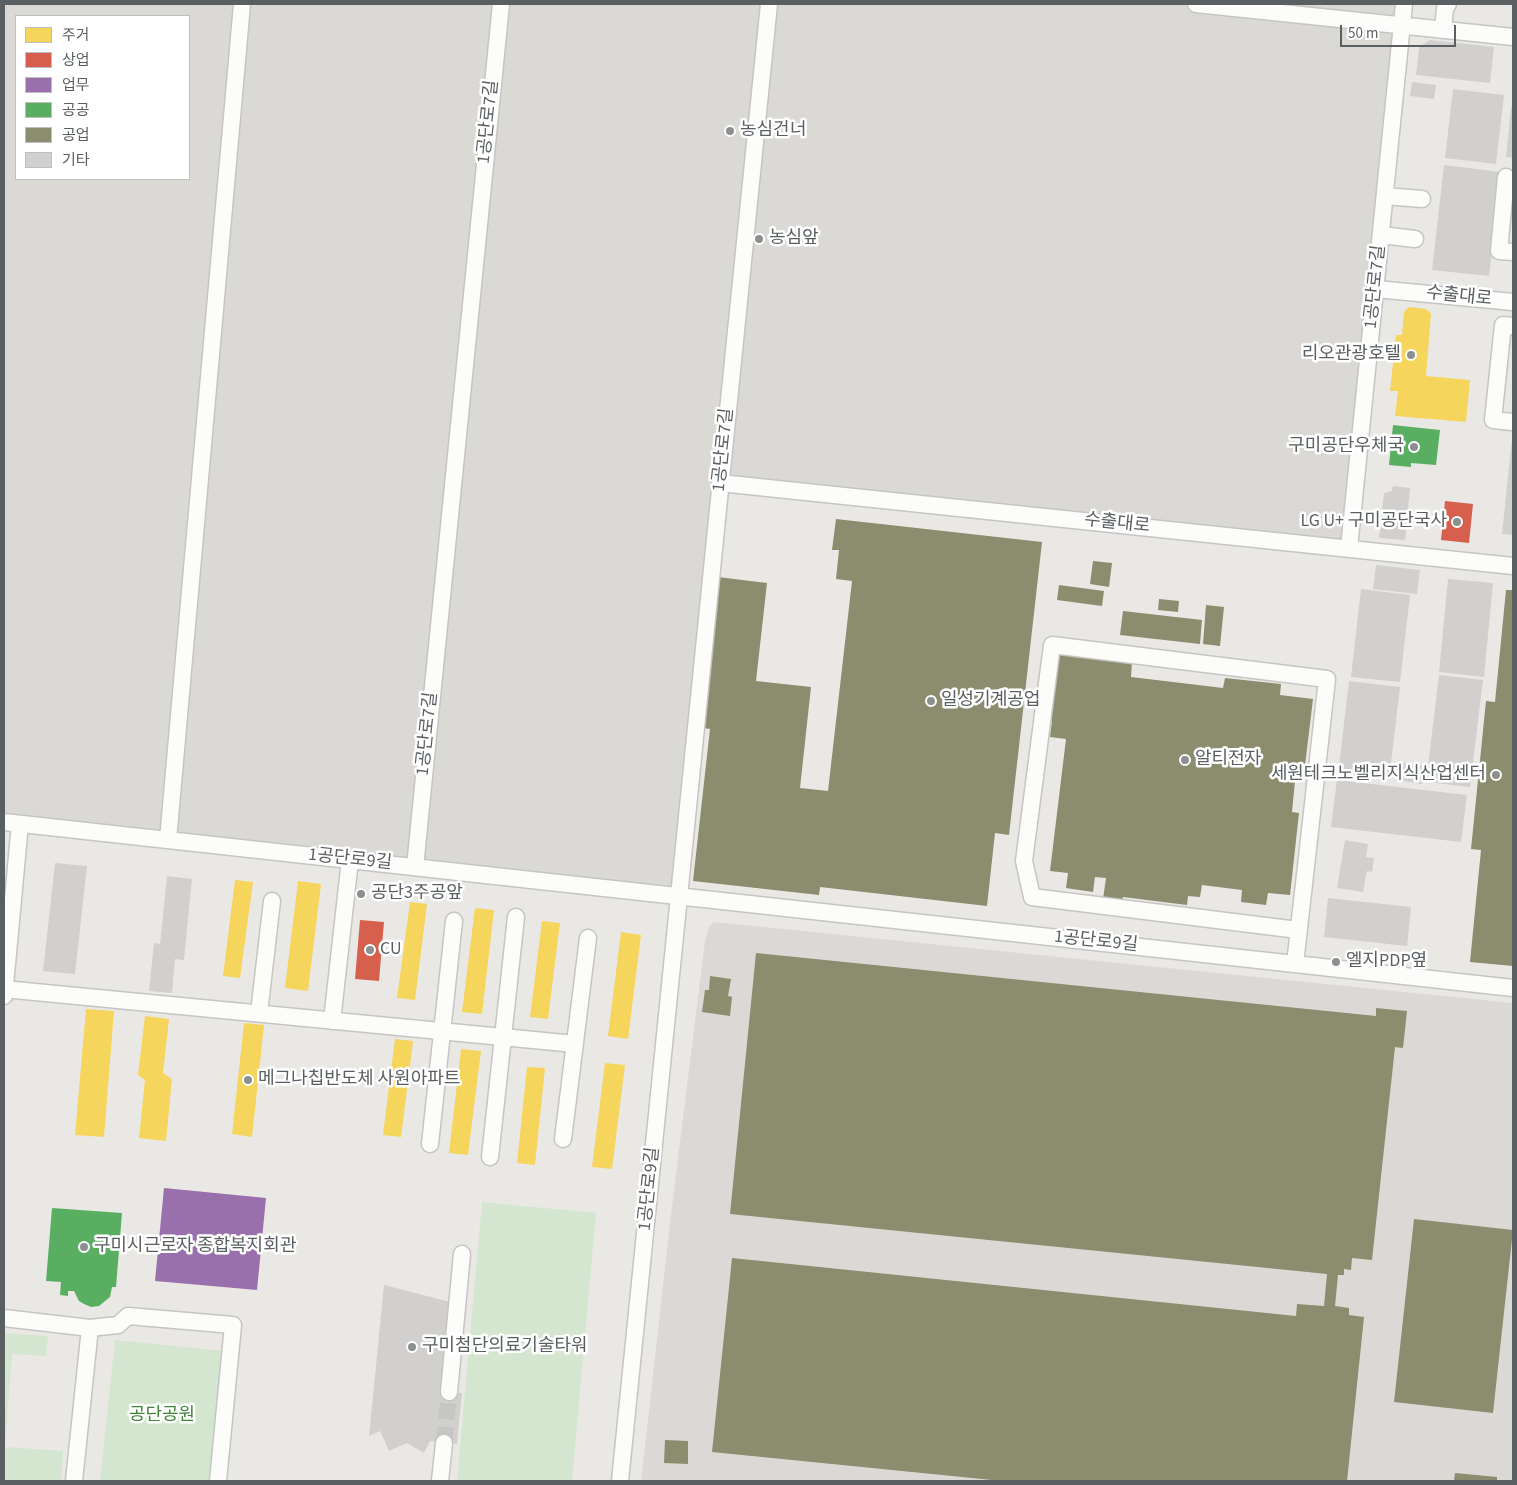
<!DOCTYPE html>
<meta charset="utf-8">
<style>
body{margin:0}
#map{position:relative;width:1517px;height:1485px;overflow:hidden;background:#eae8e5;font-family:"Source Sans 3","Noto Sans KR",sans-serif}
canvas{display:block}
.frame{position:absolute;inset:0;border:5px solid #5a5f62;pointer-events:none}
.legend{position:absolute;left:15px;top:15px;width:175px;height:165px;box-sizing:border-box;background:#fff;border:1px solid #bdbfc0;margin:0;padding:6px 9px;list-style:none;font-size:15px;color:#5a5f62}
.legend li{display:flex;align-items:center;gap:10px;height:25px}
.legend b{width:25px;border:1px solid #bdbfc0}
.scale{position:absolute;left:1340px;top:25px;width:116px;height:22px;box-sizing:border-box;border:2px solid #5a5f62;border-top:0;padding-left:6px;font-size:15px;line-height:18px;white-space:nowrap;color:#5a5f62;-webkit-text-stroke:4px #fff;paint-order:stroke}
</style>
<div id="map">
<canvas width="1517" height="1485"></canvas>
<div class="frame"></div>
<ul class="legend">
<li><b style="height:14px;background:#f6d55c"></b>주거</li>
<li><b style="height:14px;background:#d6604d"></b>상업</li>
<li><b style="height:14px;background:#9970ab"></b>업무</li>
<li><b style="height:14px;background:#5aae61"></b>공공</li>
<li><b style="height:14px;background:#8c8c6e"></b>공업</li>
<li><b style="height:14px;background:#d2d0ce"></b>기타</li>
</ul>
<div class="scale">50 m</div>
</div>
<script>
const ctx = document.querySelector('canvas').getContext('2d');
ctx.lineJoin = 'round';
function fillPath(path, color) {
  ctx.fillStyle = color;
  ctx.fill(path, 'evenodd');
}
function trace(path, color, width, dash) {
  ctx.strokeStyle = color;
  ctx.lineWidth = width;
  ctx.lineCap = dash ? 'butt' : 'round';
  ctx.setLineDash(dash || []);
  ctx.stroke(path);
}
function label(font, color, halo, rows, align = 'center') {
  ctx.font = font + ' "Source Sans 3","Noto Sans KR",sans-serif';
  ctx.lineWidth = 5;
  ctx.setLineDash([]);
  ctx.textBaseline = 'middle';
  ctx.strokeStyle = halo;
  ctx.fillStyle = color;
  for (const [text, x, y, turn = 0] of rows) {
    ctx.save();
    ctx.translate(x, y);
    ctx.rotate((+turn || 0) * Math.PI / 180);
    ctx.textAlign = isNaN(turn) ? turn : align;
    if (halo) ctx.strokeText(text, 0, 0);
    ctx.fillText(text, 0, 0);
    ctx.restore();
  }
}
const industrial = new Path2D(`
 M4,4H1404L1349,548L721,483L679,896L4,822ZM16,16H189V179H16Z
 M714,922L1513,1003V1481H641L671,1215L705,941L709,926Z`);
const green = new Path2D(`
 M482,1202L596,1213L572,1481H457Z
 M4,1333L48,1336L46,1356L12,1354L5,1447L63,1451L61,1481H4Z
 M115,1340L224,1351L210,1481H100Z`);
const homes = new Path2D(`
 M1409,307L1426,309L1431,314L1426,376L1470,380L1466,422L1395,416L1398,391H1390L1396,335H1402L1404,312Z
 M235,880L253,882L240,978L223,976Z
 M298,881L321,884L308,991L285,988Z
 M410,902L427,904L415,1000L397,998Z
 M475,908L494,910L482,1014L462,1012Z
 M542,921L560,923L548,1019L530,1017Z
 M621,932L641,935L628,1039L608,1036Z
 M86,1009L114,1011L104,1137L75,1135Z
 M145,1016L169,1019L163,1073L172,1079L166,1141L139,1138L145,1080L138,1075Z
 M244,1023L264,1025L252,1137L232,1134Z
 M395,1039L413,1041L401,1137L383,1135Z
 M461,1049L481,1051L468,1155L449,1153Z
 M605,1063L625,1065L612,1169L592,1167Z
 M527,1067L545,1068L535,1165L517,1163Z`);
const shops = new Path2D(`
 M1445,501L1473,504L1469,543L1441,540Z
 M360,920L384,922L379,981L355,979Z`);
const offices = new Path2D(`
 M164,1188L266,1198L257,1290L155,1281Z`);
const public = new Path2D(`
 M1393,425L1440,430L1436,465L1411,463V467L1389,465Z
 M52,1208L122,1213L116,1287H112L110,1297L99,1306L91,1307L84,1304L79,1301L74,1291H68V1296L60,1295L61,1282L46,1281Z`);
const industry = new Path2D(`
 M836,519L1042,542L1009,835L995,833L987,906L820,887L819,895L693,881L710,729L703,728L718,577L767,583L756,681L811,687L800,788L828,791L852,581L836,579L839,550H832Z
 M1093,561L1112,563L1109,587L1090,584Z
 M1059,585L1104,591L1102,606L1057,600Z
 M1506,590H1513V966L1470,962L1481,850L1471,849L1486,701L1495,702Z
 M1159,599L1179,601L1178,612L1158,610Z
 M1206,605L1224,607L1220,646L1203,644Z
 M1123,611L1202,620L1200,644L1120,635Z
 M1054,653L1132,662L1131,677L1223,688L1225,678L1281,684L1280,695L1313,699L1303,782L1295,781L1292,812L1299,813L1290,895L1268,893L1266,905L1241,902L1242,890L1202,885L1200,897L1188,896L1187,905L1123,897L1122,901L1103,899L1106,878L1095,877L1093,892L1066,888L1068,873L1050,871L1066,739L1050,737L1052,721L1046,720Z
 M756,953L1376,1016V1008L1407,1011L1403,1048L1395,1047L1372,1260L1352,1258L1351,1270L1344,1269V1275H1338L1335,1306L1349,1308V1315L1364,1317L1347,1481H1002L712,1452L732,1258L1296,1316L1297,1304L1324,1306L1327,1274L730,1214Z
 M710,976L731,979L728,996L732,997L730,1016L702,1012L705,990H709Z
 M1414,1219L1513,1230L1493,1413L1394,1402Z
 M665,1440L688,1441V1464L664,1463Z
 M1455,1473L1497,1477V1481H1454Z`);
const building = new Path2D(`
 M1430,40L1494,47L1490,83L1416,75L1419,47Z
 M1412,82L1436,85L1434,99L1410,96Z
 M1453,89L1504,95L1496,164L1445,158Z
 M1511,107H1513V158L1506,157Z
 M1444,165L1501,172L1489,276L1432,270Z
 M1512,438L1513,439V535L1502,534Z
 M1393,486L1410,488L1405,540L1379,538L1384,493L1392,491Z
 M1376,565L1420,570L1417,594L1373,589Z
 M1448,579L1493,583L1484,677L1439,672Z
 M1361,589L1410,595L1400,682L1351,677Z
 M1439,675L1483,680L1470,787L1426,782Z
 M1349,681L1400,687L1389,780L1338,775Z
 M1399,762L1425,766L1423,784L1396,780Z
 M1337,780L1467,795L1461,842L1331,827Z
 M1345,840L1368,844L1366,857L1374,858L1372,872L1367,871L1363,892L1337,888Z
 M55,863L87,866L75,974L43,971Z
 M167,876L192,879L184,960L175,959L172,993L149,991L154,943L160,944Z
 M1328,898L1411,907L1407,946L1324,937Z
 M384,1285L450,1302L449,1392L462,1393L457,1444L430,1441L424,1453L407,1443L389,1451L380,1431L369,1436Z`);
const minorTunnel = new Path2D(`
 M444,1443L449,1392`);
const minor = new Path2D(`
 M1196,4L1513,37
 M1443,30L1445,8L1448,4
 M1506,177L1499,251L1513,252
 M1385,196L1422,199
 M1381,235L1415,239
 M1376,289L1513,302
 M1513,326L1503,325L1493,420L1513,422
 M720,483L1513,566
 M1349,548L1404,4
 M4,822L1513,988
 M168,840L242,4
 M415,867L501,4
 M1295,964L1327,679L1052,645L1024,861L1032,897L1298,930
 M4,989L575,1044
 M4,996L20,824
 M259,1013L272,901
 M332,1021L350,860
 M563,1139L588,938
 M430,1144L454,921
 M490,1157L516,917
 M4,1318L90,1328L118,1325L128,1316L233,1325L218,1481
 M449,1392L462,1254
 M74,1481L90,1328
 M440,1481L444,1443
 M620,1481L769,4`);
const markers = [
 [730,131,5,"#8c8f90"],
 [759,239,5,"#8c8f90"],
 [1411,355,5,"#8c8f90"],
 [1414,447,5,"#8c8f90"],
 [1457,522,5,"#8c8f90"],
 [931,701,5,"#8c8f90"],
 [1185,760,5,"#8c8f90"],
 [1496,775,5,"#8c8f90"],
 [361,894,5,"#8c8f90"],
 [370,950,5,"#8c8f90"],
 [1336,962,5,"#8c8f90"],
 [248,1080,5,"#8c8f90"],
 [84,1247,5,"#8c8f90"],
 [412,1347,5,"#8c8f90"]
];
const streetNames = [
 ["1공단로7길",489,122,-84],
 ["1공단로7길",1376,287,-84],
 ["수출대로",1459,297,6],
 ["1공단로7길",724,450,-84],
 ["수출대로",1117,524,6],
 ["1공단로7길",428,734,-84],
 ["1공단로9길",350,860,6],
 ["1공단로9길",1096,942,6],
 ["1공단로9길",650,1189,-84]
];
const poiNames = [
 ["농심건너",740,131],
 ["농심앞",769,239],
 ["리오관광호텔",1401,355,"right"],
 ["구미공단우체국",1404,447,"right"],
 ["LG U+ 구미공단국사",1447,522,"right"],
 ["일성기계공업",941,701],
 ["알티전자",1195,760],
 ["세원테크노벨리지식산업센터",1486,775,"right"],
 ["공단3주공앞",371,894],
 ["CU",380,950],
 ["엘지PDP옆",1346,962],
 ["메그나칩반도체 사원아파트",258,1080],
 ["구미시근로자 종합복지회관",94,1247],
 ["구미첨단의료기술타워",422,1347]
];
const parkNames = [
 ["공단공원",162,1416]
];
fillPath(industrial, '#dbd9d6');
fillPath(green, '#d5e6d0');
fillPath(homes, '#f6d55c');
fillPath(shops, '#d6604d');
fillPath(offices, '#9970ab');
fillPath(public, '#5aae61');
fillPath(industry, '#8c8c6e');
fillPath(building, '#d2d0ce');
trace(minorTunnel, '#c6c6c4', 16, [16, 8]);
trace(minor, '#c5c5c4', 19);
trace(minor, '#fcfcfb', 16);
for (const [x, y, r, color] of markers) {
  const dot = new Path2D();
  dot.arc(x, y, r, 0, 2 * Math.PI);
  ctx.fillStyle = color;
  ctx.fill(dot);
  trace(dot, '#fff', 2);
}
label('18px', '#5a5f62', '#fff', streetNames);
label('18px', '#5a5f62', '#fff', poiNames, 'left');
label('18px', '#3e8537', '#fff', parkNames);
</script>
